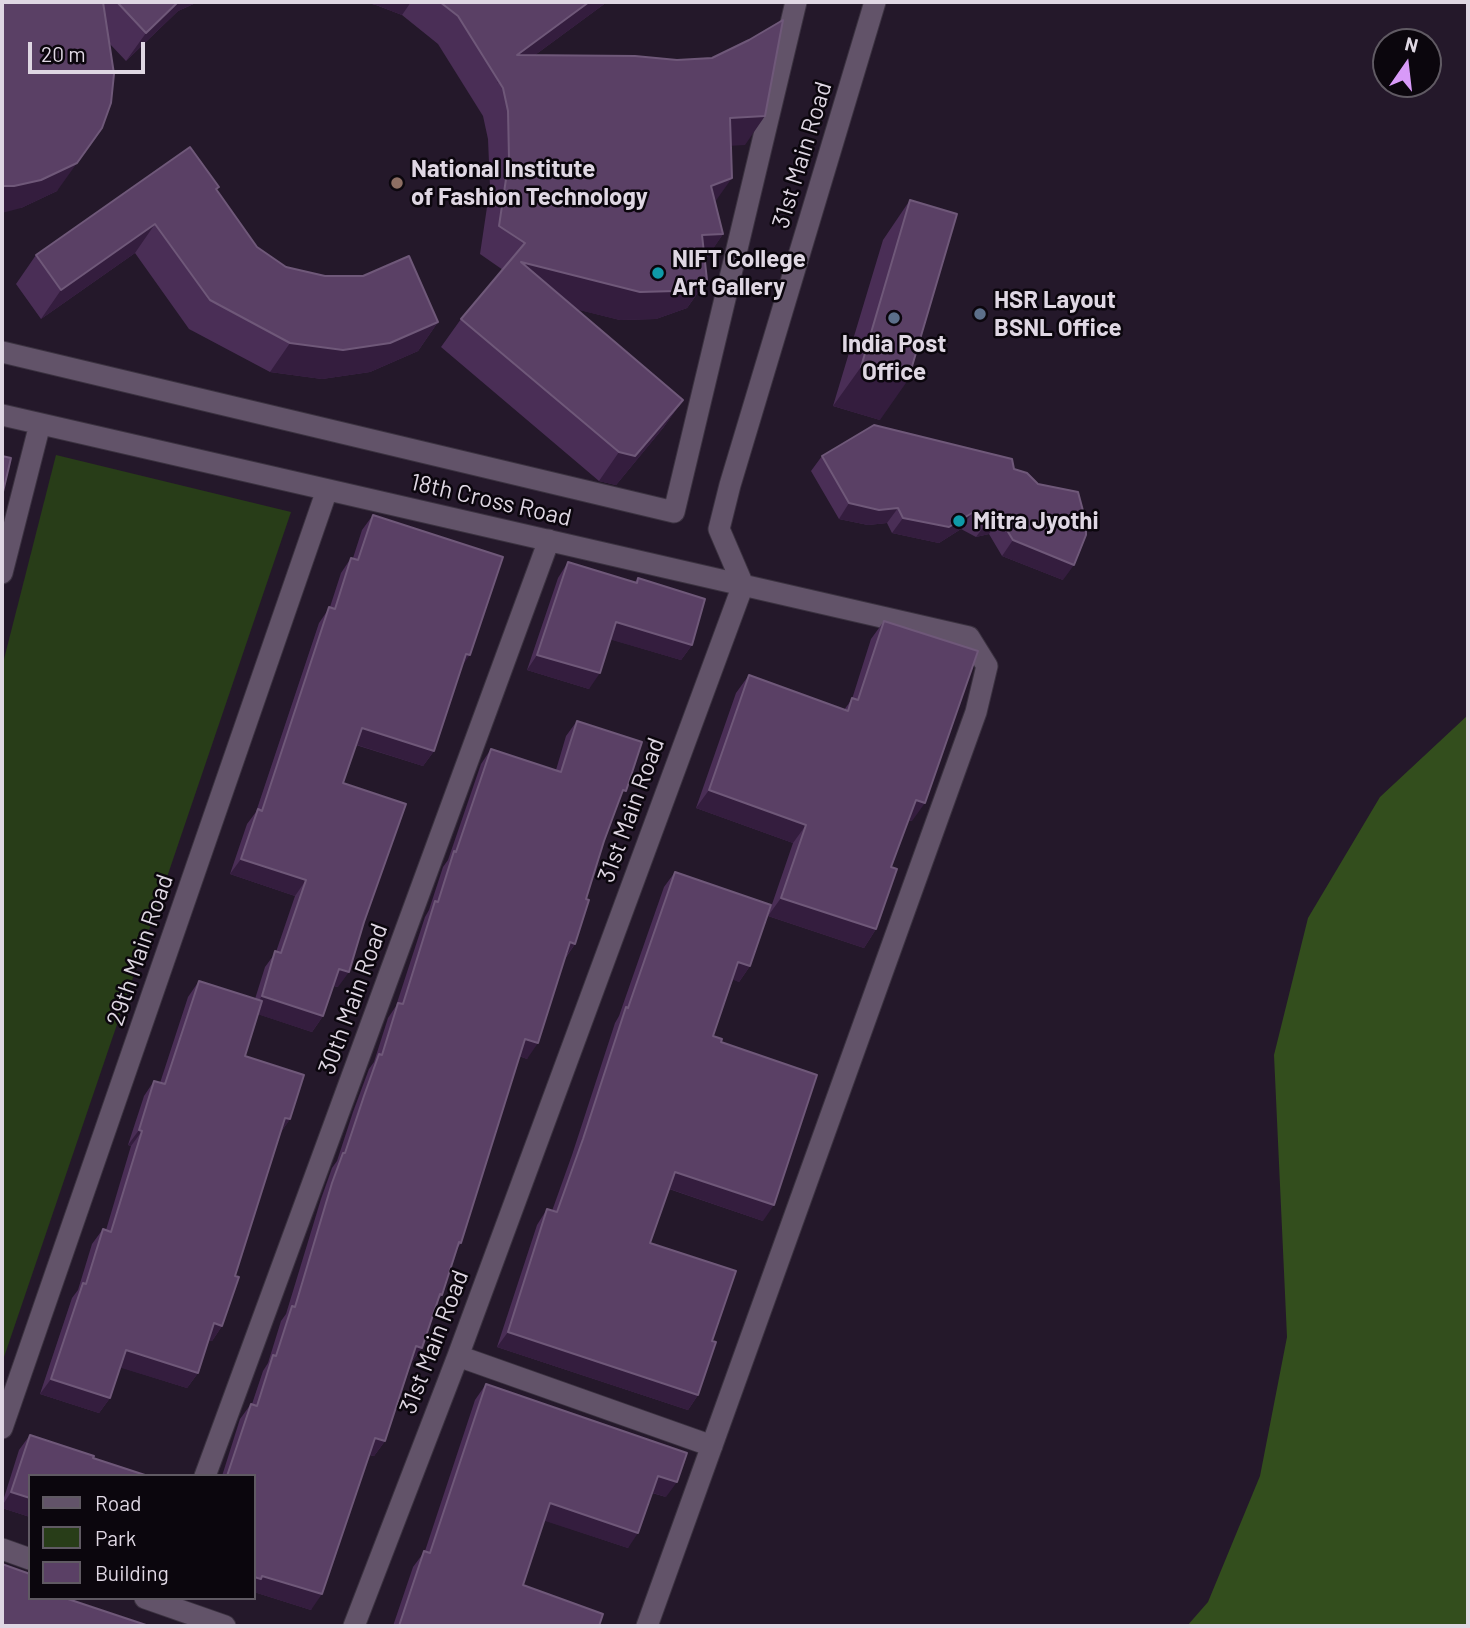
<!DOCTYPE html>
<style>
body{margin:0}
#map{position:relative;width:1470px;height:1628px;overflow:hidden;background:#24182a;font-family:Barlow,sans-serif}
canvas{display:block}
.frame{position:absolute;inset:0;border:4px solid #dfd7e3;pointer-events:none}
.legend{position:absolute;left:28px;top:1474px;width:228px;height:126px;box-sizing:border-box;background:#0b060d;border:2px solid #605a63;margin:0;padding:9px 12px;list-style:none;font-size:21px;color:#dfd7e3}
.legend li{display:flex;align-items:center;gap:14px;height:35px}
.legend b{width:35px;border:2px solid #605a63}
.north{position:absolute;left:1372px;top:28px;width:70px;height:70px;box-sizing:border-box;background:#0b060d;border:2px solid #605a63;border-radius:50%;rotate:14deg;font-size:19px;font-weight:700;line-height:28px;text-align:center;color:#dfd7e3}
.north::after{content:'';display:block;margin:auto;width:24px;height:32px;background:#d89af8;clip-path:polygon(50% 0,100% 100%,50% 72%,0 100%)}
.scale{position:absolute;left:28px;top:42px;width:117px;height:32px;box-sizing:border-box;border:4px solid #dfd7e3;border-top:0;padding-left:9px;font-size:21px;line-height:24px;white-space:nowrap;color:#dfd7e3;-webkit-text-stroke:5px #0b060d;paint-order:stroke}
</style>
<div id="map">
<canvas width="1470" height="1628"></canvas>
<div class="frame"></div>
<ul class="legend">
<li><b style="height:9px;background:#625369"></b>Road</li>
<li><b style="height:19px;background:#283d18"></b>Park</li>
<li><b style="height:19px;background:#5a4065"></b>Building</li>
</ul>
<div class="north">N</div>
<div class="scale">20 m</div>
</div>
<script>
const ctx = document.querySelector('canvas').getContext('2d');
ctx.lineJoin = 'round';
function fillPath(path, color) {
  ctx.fillStyle = color;
  ctx.fill(path, 'evenodd');
}
function trace(path, color, width, dash) {
  ctx.strokeStyle = color;
  ctx.lineWidth = width;
  ctx.lineCap = dash ? 'butt' : 'round';
  ctx.setLineDash(dash || []);
  ctx.stroke(path);
}
function label(font, color, halo, rows, align = 'center') {
  ctx.font = font + ' Barlow,sans-serif';
  ctx.lineWidth = 5;
  ctx.setLineDash([]);
  ctx.textBaseline = 'middle';
  ctx.strokeStyle = halo;
  ctx.fillStyle = color;
  for (const [text, x, y, turn = 0] of rows) {
    ctx.save();
    ctx.translate(x, y);
    ctx.rotate((+turn || 0) * Math.PI / 180);
    ctx.textAlign = isNaN(turn) ? turn : align;
    if (halo) ctx.strokeText(text, 0, 0);
    ctx.fillText(text, 0, 0);
    ctx.restore();
  }
}
const green = new Path2D(`
 M56,455L291,512L2,1363V667Z`);
const forest = new Path2D(`
 M1468,715V1626H1187L1208,1602L1260,1476L1287,1337L1274,1055L1308,918L1380,797Z`);
const lane = new Path2D(`
 M2,352L674,512L796,2`);
const street = new Path2D(`
 M2,415L969,637L987,666L976,712L647,1626
 M2,573L40,424
 M458,1356L712,1446
 M2,1428L327,490
 M205,1476L549,540
 M2,1549L30,1559
 M145,1598L225,1626
 M354,1626L458,1356L743,585L719,529L730,485L875,2`);
const wall = new Path2D(`
 M2,2H198L178,11L126,61L109,43L57,191L21,208Z
 M364,2H607L535,55L745,145H731L715,202L723,234L705,260L707,280L687,308L656,319L620,320L576,309L683,400L663,428L616,485L599,481L441,347L461,319L503,270L480,254L490,187L488,139L483,116L438,44L402,15L376,5Z
 M216,191L257,247L286,267L325,276L438,322L418,351L370,372L322,379L270,372L189,329L135,253L41,319L16,284L36,255Z
 M910,200L880,420L833,406L883,240Z
 M822,456L1014,469L1063,580L1002,556L989,534L976,537L961,529L939,543L892,533L887,523L868,525L839,519L811,471Z
 M373,515L462,667L434,751L423,766L356,745L343,783L338,987L333,986L323,1016L312,1032L258,1014L245,1056L290,1119L281,1132L235,1276L222,1326L212,1341L209,1340L198,1373L187,1388L120,1367L110,1398L99,1413L40,1394L72,1298L78,1290L92,1244L103,1229L106,1230L131,1146L128,1145L144,1096L154,1081L160,1083L188,997L199,981L255,999L265,967L276,952L295,896L230,874L247,824L256,812L319,623L330,607L341,573L351,558H353L362,530Z
 M568,562L635,582L638,578L692,645L681,660L610,639L589,689L527,670L558,578Z
 M884,621L912,821L908,820L891,867L876,929L864,948L768,916L793,843L696,808L736,693L749,675L844,710L852,699L871,639Z
 M577,721L619,802L604,841L586,899L575,944L565,959L527,1059L519,1056L461,1243L457,1249L442,1295L437,1301L422,1348L411,1363L385,1441L374,1456L369,1455L311,1610L254,1592V1476H222L240,1419L251,1404H252L263,1371L268,1363L281,1321L286,1314L321,1199L332,1168L337,1161L353,1112L369,1069L374,1062L388,1018L396,1006L425,917L429,910L443,867L448,860L481,764L491,749L556,770L566,736Z
 M675,872L750,966L739,982L733,979L713,1036L721,1042L763,1221L669,1189L650,1243L712,1341L698,1395L688,1410L497,1347L537,1225L547,1209L552,1211L572,1155L615,1023L619,1016L664,887Z
 M486,1384L666,1497L652,1493L628,1548L544,1520L523,1585L599,1626H393L413,1567L425,1551L475,1400Z
 M30,1435V1517L2,1508V1504L19,1450Z`);
const shadedWall = new Path2D(`
 M178,2H198L178,11L126,61L146,33Z
 M364,2H411L402,15L376,5Z
 M589,2H607L497,83L517,55Z
 M765,116L745,145L710,147L730,118Z
 M102,128L57,191L21,208L2,213V186Z
 M732,178L712,206L711,186Z
 M155,224L135,253L41,319L61,290Z
 M723,234L704,262L702,235Z
 M521,262L707,280L687,308L656,319L620,320L501,291Z
 M438,322L418,351L370,372L322,379L270,372L290,343Z
 M861,367L908,380L880,420L833,406Z
 M683,400L663,428L616,485L599,481L619,452Z
 M849,503L898,508L887,523L868,525L839,519Z
 M972,513L961,529L939,543L892,533L903,518Z
 M1000,519L989,534L976,537L987,522Z
 M1013,540L1074,565L1063,580L1002,556Z
 M616,622L692,645L681,660L605,638Z
 M466,654L470,655L459,670Z
 M537,655L600,673L589,689L527,670Z
 M362,728L434,751L423,766L351,743Z
 M709,790L806,825L793,843L696,808Z
 M916,800L925,803L912,821L903,818Z
 M241,859L306,880L295,896L230,874Z
 M781,898L876,929L864,948L768,916Z
 M570,942L575,944L564,959Z
 M738,962L750,966L739,982L728,978Z
 M339,969L349,972L338,987L328,984Z
 M262,996L323,1016L312,1032L251,1012Z
 M525,1039L538,1043L527,1059L514,1054Z
 M285,1118L290,1119L279,1135Z
 M139,1130L142,1131L131,1146L128,1145Z
 M675,1172L774,1205L763,1221L664,1187Z
 M214,1323L222,1326L212,1341L203,1339Z
 M508,1332L698,1395L688,1410L497,1347Z
 M416,1346L422,1348L411,1363L405,1361Z
 M126,1350L198,1373L187,1388L115,1366Z
 M51,1379L110,1398L99,1413L40,1394Z
 M375,1438L385,1441L374,1456L364,1453Z
 M658,1476L677,1482L666,1497L647,1491Z
 M11,1492L30,1498V1517L2,1508V1506Z
 M550,1503L638,1533L628,1548L539,1519Z
 M262,1576L322,1594L311,1610L254,1592V1577Z`);
const building = new Path2D(`
 M2,2H103L114,74L111,103L102,128L77,163L41,180L14,186H2Z
 M117,2H178L146,33Z
 M440,2H589L517,55L635,56L677,60L712,58L749,40L783,20L765,116L730,118L732,178L711,186L723,234L702,235L707,280L676,291L640,292L521,262L683,400L635,456L619,452L461,319L525,243L499,226L509,159L508,111L503,88L458,16Z
 M190,147L219,187L216,189L257,247L286,267L325,276H363L409,256L438,322L390,343L343,350L290,343L210,300L155,224L61,290L36,255Z
 M910,200L957,214L908,380L861,367Z
 M874,425L1012,459L1014,469L1027,473L1038,484L1078,492L1086,522V535L1074,565L1013,540L1000,519L987,522L972,513L949,527L903,518L898,508L879,510L849,503L822,456Z
 M2,456L11,458L2,496Z
 M373,515L503,557L470,655L466,654L434,751L362,728L343,783L406,804L364,922L349,972L339,969L323,1016L262,996L275,951L281,953L306,880L241,859L258,809L262,811L329,607L335,609L351,558L358,560Z
 M568,562L637,583L638,578L705,599L692,645L616,622L600,673L537,655Z
 M884,621L978,651L925,803L916,800L891,867L897,869L876,929L781,898L806,825L709,790L749,675L848,711L852,698L858,700Z
 M577,721L642,742L626,791L623,790L604,841L586,899L589,900L575,944L570,942L538,1043L525,1039L461,1243L459,1242L442,1295L440,1294L422,1348L416,1346L385,1441L375,1438L322,1594L262,1576L261,1579L254,1577V1476H227L251,1404L257,1406L273,1355L276,1356L292,1306L295,1307L332,1183L343,1153H345L364,1096L379,1054L382,1055L398,1003L403,1004L435,901L438,902L454,851L456,852L491,749L561,772Z
 M675,872L771,905L750,966L738,962L713,1036L722,1039L721,1042L817,1075L774,1205L675,1172L650,1243L736,1271L712,1341L716,1342L698,1395L508,1332L547,1209L557,1212L583,1139L626,1007L628,1008Z
 M199,981L262,1001L245,1056L304,1075L290,1119L285,1118L235,1276L239,1277L222,1326L214,1323L198,1373L126,1350L110,1398L51,1379L83,1283L86,1284L103,1229L111,1232L142,1131L139,1130L154,1081L165,1084Z
 M486,1384L687,1453L677,1482L658,1476L638,1533L550,1503L523,1585L603,1614L599,1626H399L424,1551L430,1553Z
 M30,1435L94,1456L93,1458L148,1476H30V1498L11,1492Z
 M2,1564L30,1574V1598H65L149,1626H2Z`);
const markers = [
 [397,183,7,"#8d6e63"],
 [658,273,7,"#0f9aa8"],
 [980,314,7,"#5c6f8a"],
 [894,318,7,"#5c6f8a"],
 [959,521,7,"#0f9aa8"]
];
const streetNames = [
 ["31st Main Road",802,155,-73],
 ["18th Cross Road",491,500,13],
 ["31st Main Road",631,810,-70],
 ["29th Main Road",140,950,-71],
 ["30th Main Road",353,999,-70],
 ["31st Main Road",434,1342,-69]
];
const poiNames = [
 ["National Institute",411,169],
 ["of Fashion Technology",411,197],
 ["NIFT College",672,259],
 ["Art Gallery",672,287],
 ["HSR Layout",994,300],
 ["BSNL Office",994,328],
 ["India Post",894,344,"center"],
 ["Office",894,372,"center"],
 ["Mitra Jyothi",973,521]
];
fillPath(green, '#283d18');
fillPath(forest, '#334e1d');
trace(lane, '#3b3240', 23);
trace(street, '#3b3240', 23);
trace(lane, '#625369', 21);
trace(street, '#625369', 21);
fillPath(wall, '#4a2e56');
fillPath(shadedWall, '#341d3e');
fillPath(building, '#5a4065');
trace(building, '#6f5879', 2);
for (const [x, y, r, color] of markers) {
  const dot = new Path2D();
  dot.arc(x, y, r, 0, 2 * Math.PI);
  ctx.fillStyle = color;
  ctx.fill(dot);
  trace(dot, '#0b060d', 2.5);
}
label('24px', '#dfd7e3', '#0b060d', streetNames);
label('bold 24px', '#dfd7e3', '#0b060d', poiNames, 'left');
</script>
